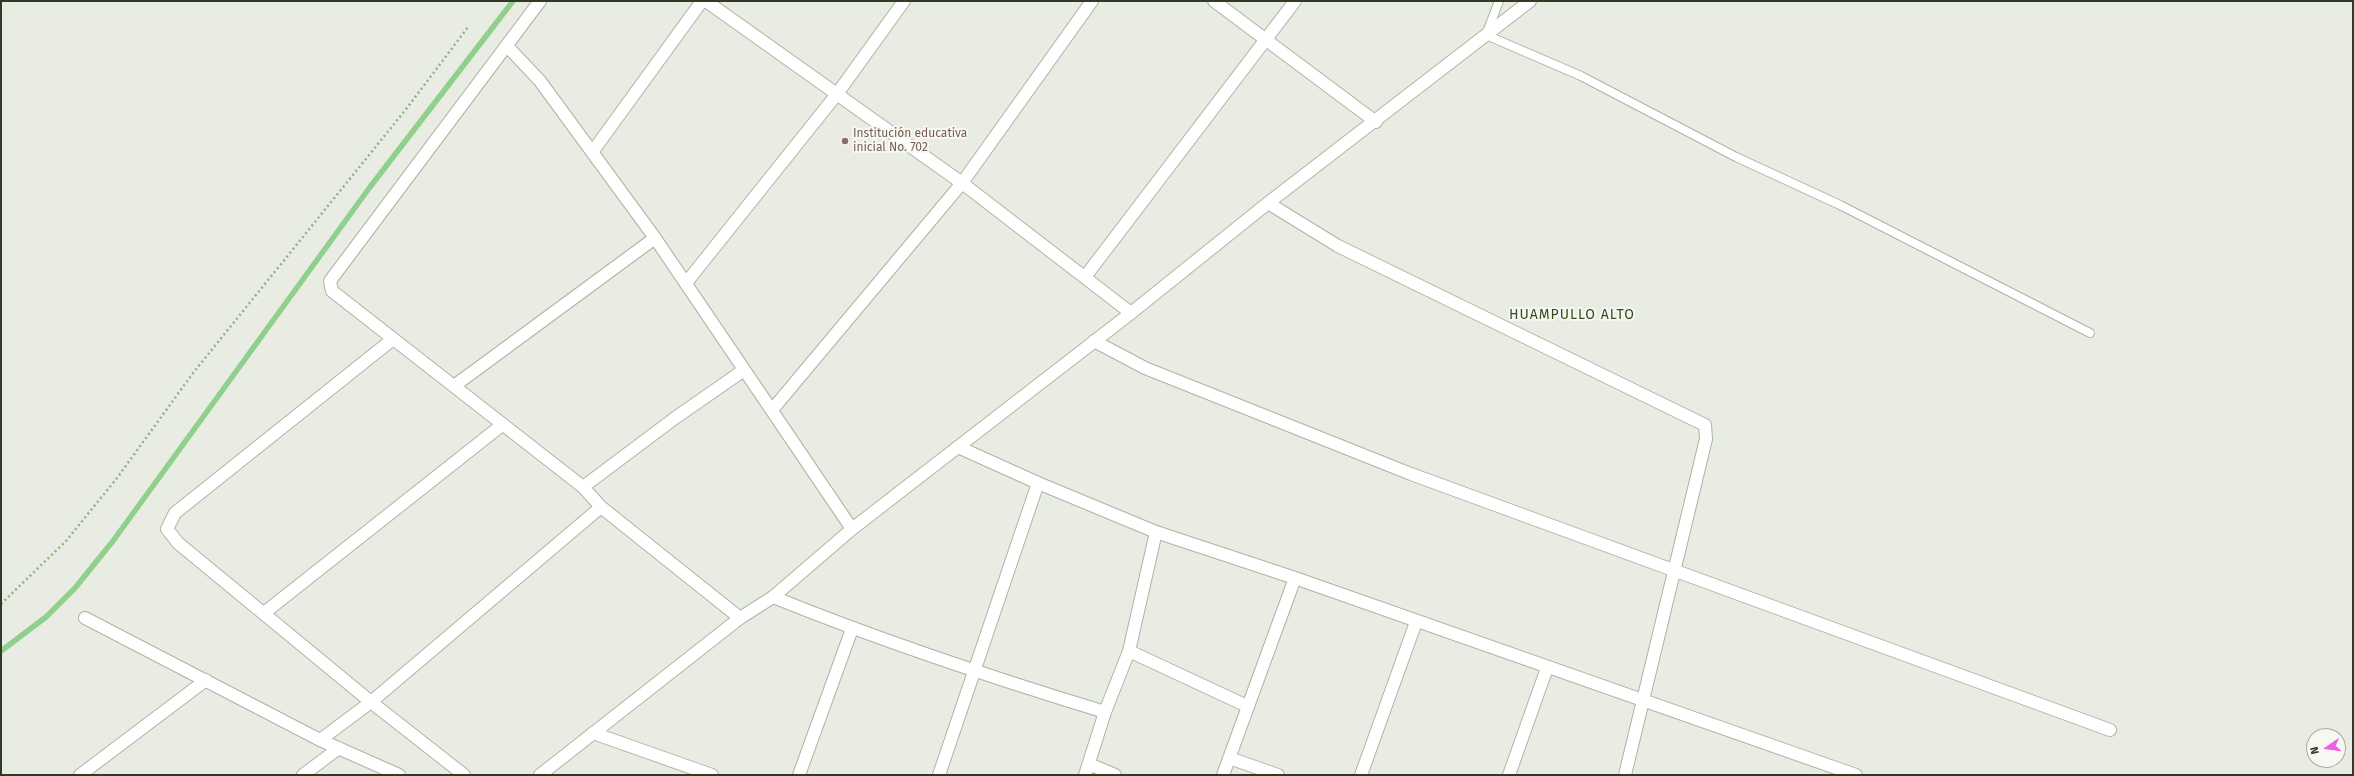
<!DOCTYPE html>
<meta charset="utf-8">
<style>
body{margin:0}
#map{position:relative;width:2354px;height:776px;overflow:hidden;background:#e8ece2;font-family:"Fira Sans",sans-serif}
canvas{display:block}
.frame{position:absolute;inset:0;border:2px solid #2f3c23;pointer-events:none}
.north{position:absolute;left:2306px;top:728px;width:40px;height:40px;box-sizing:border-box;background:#f7f8f3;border:1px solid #a7ada0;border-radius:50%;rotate:257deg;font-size:11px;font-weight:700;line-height:16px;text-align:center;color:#2f3c23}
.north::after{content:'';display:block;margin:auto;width:14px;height:18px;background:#ec60e7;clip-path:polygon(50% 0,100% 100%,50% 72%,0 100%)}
</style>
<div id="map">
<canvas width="2354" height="776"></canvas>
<div class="frame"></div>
<div class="north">N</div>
</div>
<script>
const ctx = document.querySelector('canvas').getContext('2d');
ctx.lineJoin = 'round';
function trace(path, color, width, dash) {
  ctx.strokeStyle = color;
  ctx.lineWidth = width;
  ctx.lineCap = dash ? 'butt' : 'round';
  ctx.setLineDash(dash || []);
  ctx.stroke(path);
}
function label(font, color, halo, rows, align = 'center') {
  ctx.font = font + ' "Fira Sans",sans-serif';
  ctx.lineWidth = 4;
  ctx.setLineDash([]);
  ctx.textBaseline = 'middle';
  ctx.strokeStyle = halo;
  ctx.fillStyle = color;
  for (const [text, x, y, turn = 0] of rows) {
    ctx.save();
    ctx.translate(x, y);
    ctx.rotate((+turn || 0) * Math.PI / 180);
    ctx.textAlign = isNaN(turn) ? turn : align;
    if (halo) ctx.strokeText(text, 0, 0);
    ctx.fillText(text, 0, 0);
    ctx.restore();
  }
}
const stream = new Path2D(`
 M1,651L46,617L75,588L113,541L370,187L513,1`);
const path = new Path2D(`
 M1,604L66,541L117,478L193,373L407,108L468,27`);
const service = new Path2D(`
 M1499,1L1486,35L1581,76L1736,157L1840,205L2090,333`);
const minor = new Path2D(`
 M540,1L330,281L332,291L583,487L601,507L740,618
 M706,1L962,183L1131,313
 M1214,1L1376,122
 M507,46L540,81L655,238L852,529
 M593,151L702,1
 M1268,203L1338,246L1705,425L1706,439L1625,775
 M1085,277L1295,1
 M686,283L837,94L904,1
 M393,339L175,513L167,529L178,543L371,702L464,775
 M1094,341L1145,368L1411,474L2110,730
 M454,386L655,238
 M772,410L962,183L1092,1
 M958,447L1038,483L1156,532L1295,578L1856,775
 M583,487L675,418L744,370
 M773,597C882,641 993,678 1105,712
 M264,613L502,425
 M85,618L320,740L399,775
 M1129,651L1247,706
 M593,733L712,775
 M320,740L371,702L601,507
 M1229,758L1278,775
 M1089,764L1115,775
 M80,775L206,680
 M303,775L339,748
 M799,775L852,629
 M939,775L1038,483
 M1085,775L1105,712L1129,651L1156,532
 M1223,775L1295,578
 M1361,775L1416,622
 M1509,775L1547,668`);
const secondary = new Path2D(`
 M540,775L740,618L773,597L852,529L1131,313L1268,203L1530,1`);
const markers = [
 [845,141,4,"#8d6e63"]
];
const educationNames = [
 ["Institución educativa",853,134],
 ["inicial No. 702",853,148]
];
const quarterNames = [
 ["HUAMPULLO ALTO",1572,315]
];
trace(stream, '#90cf8c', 5.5);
trace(service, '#adb4a5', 10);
trace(minor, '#adb4a5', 14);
trace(secondary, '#adb7a1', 14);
trace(path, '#9aae84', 2.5, [2, 3]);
trace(service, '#fff', 8);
trace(minor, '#fff', 12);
trace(secondary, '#fff', 12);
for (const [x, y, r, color] of markers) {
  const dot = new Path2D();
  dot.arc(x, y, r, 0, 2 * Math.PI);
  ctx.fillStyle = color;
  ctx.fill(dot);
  trace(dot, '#f7f8f3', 1.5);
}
label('12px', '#785e54', '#f7f8f3', educationNames, 'left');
ctx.letterSpacing = '1px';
label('14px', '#344d20', '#f7f8f3', quarterNames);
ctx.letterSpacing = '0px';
</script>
